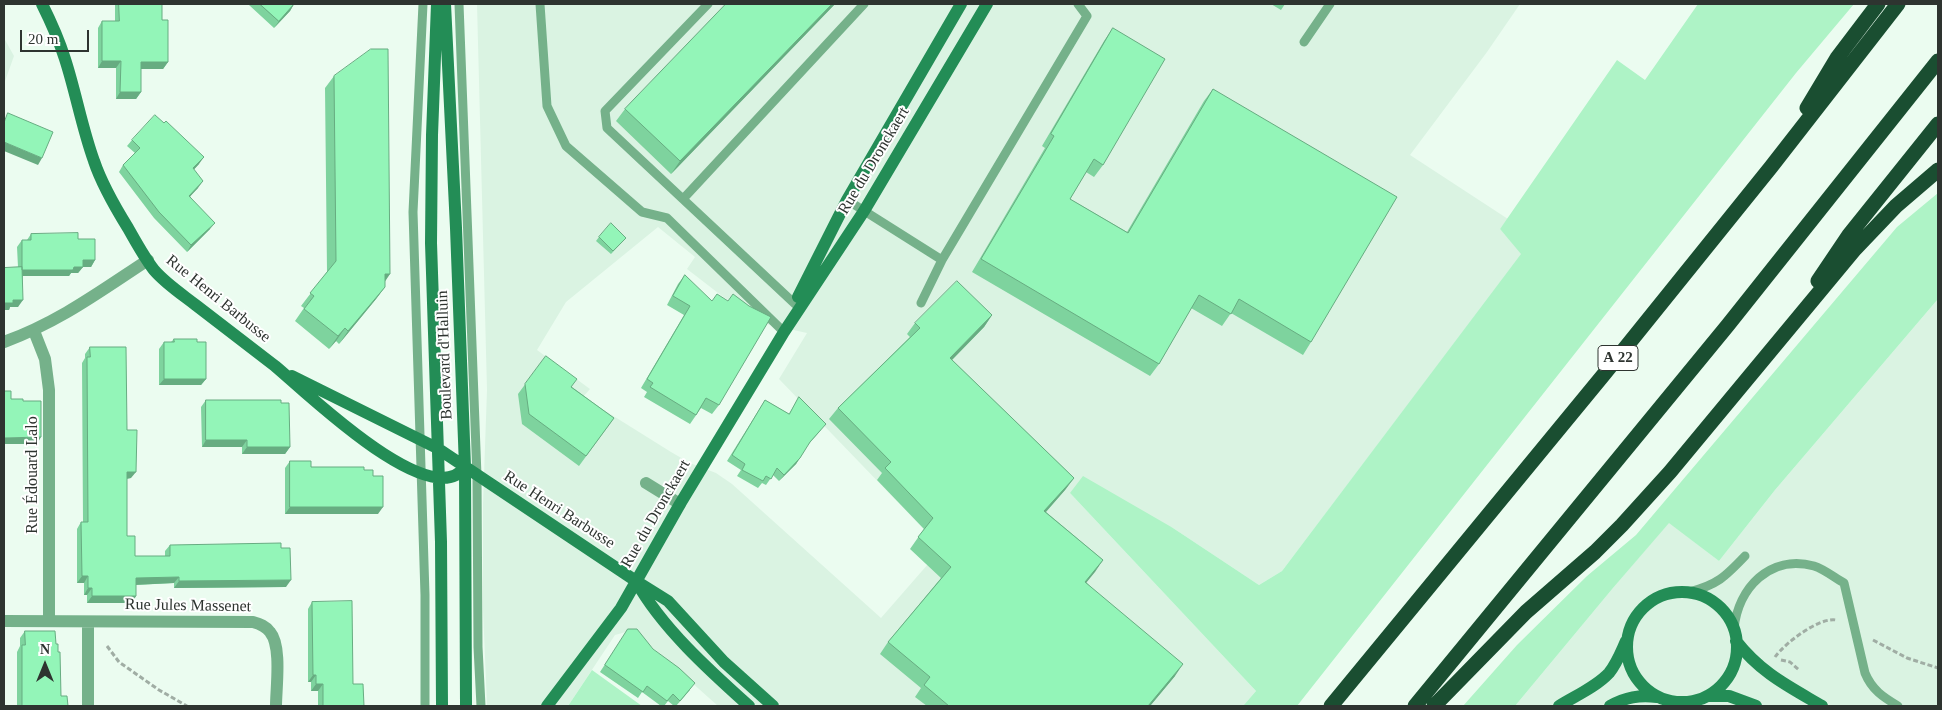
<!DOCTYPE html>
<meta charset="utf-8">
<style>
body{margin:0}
#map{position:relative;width:1942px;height:710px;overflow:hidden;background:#ebfcf0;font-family:Georgia,serif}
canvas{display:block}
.frame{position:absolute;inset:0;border:5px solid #2e3430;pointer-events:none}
.north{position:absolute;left:20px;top:640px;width:50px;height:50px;-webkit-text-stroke:4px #fff;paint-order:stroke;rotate:0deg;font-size:14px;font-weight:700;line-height:20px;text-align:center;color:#2e3430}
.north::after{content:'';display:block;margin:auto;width:18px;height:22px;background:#2e3430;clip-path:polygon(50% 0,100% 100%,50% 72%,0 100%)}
.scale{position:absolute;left:20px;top:30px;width:69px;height:22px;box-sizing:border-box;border:2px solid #2e3430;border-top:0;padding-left:6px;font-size:15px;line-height:18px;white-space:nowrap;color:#2e3430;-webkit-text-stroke:4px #fff;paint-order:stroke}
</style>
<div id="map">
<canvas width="1942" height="710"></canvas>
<div class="frame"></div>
<div class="north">N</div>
<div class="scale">20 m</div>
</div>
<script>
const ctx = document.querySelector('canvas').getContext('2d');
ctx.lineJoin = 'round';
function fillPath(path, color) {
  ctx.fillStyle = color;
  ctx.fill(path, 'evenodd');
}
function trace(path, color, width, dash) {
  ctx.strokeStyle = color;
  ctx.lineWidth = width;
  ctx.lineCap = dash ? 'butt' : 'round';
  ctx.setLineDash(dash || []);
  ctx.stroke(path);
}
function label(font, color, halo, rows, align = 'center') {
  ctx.font = font + ' Georgia,serif';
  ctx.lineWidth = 4;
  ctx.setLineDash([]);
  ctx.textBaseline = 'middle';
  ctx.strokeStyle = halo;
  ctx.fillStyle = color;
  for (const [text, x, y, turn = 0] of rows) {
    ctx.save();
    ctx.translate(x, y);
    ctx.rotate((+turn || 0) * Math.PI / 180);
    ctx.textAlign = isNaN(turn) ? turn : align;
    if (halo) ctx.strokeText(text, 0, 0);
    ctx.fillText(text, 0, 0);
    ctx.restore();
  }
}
const built = new Path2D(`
 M477,4H1520L1487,52L1410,155L1508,219L1500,229L1522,254L1282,571L1259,585L1173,528L1070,493L1256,691L1243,706H718L633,630L615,635L568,706H487L483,609V504L487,390ZM658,227L695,257L687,269L722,296L766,324L807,333L779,379L942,548L881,618L732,484L716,473L690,463L671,452L583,397L590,389L537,350L566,302Z
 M4,38L14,56L4,84Z
 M1938,299V706H1515L1613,588L1669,522L1719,561L1775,490Z`);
const green = new Path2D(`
 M1698,4H1854L1796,73L1297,706H1243L1256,691L1070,493L1083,476L1173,528L1259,585L1282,571L1521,254L1500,229L1617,60L1645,80Z
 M1938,193V299L1775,490L1719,561L1669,523L1613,588L1515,706H1463L1517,645L1587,576L1636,535L1897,227Z
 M592,670L642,706H568Z`);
const path = new Path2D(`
 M1873,640L1907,658L1938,668
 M107,646L119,662L159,690L187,706
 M1775,657C1785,643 1819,617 1836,620
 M1781,660L1790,662L1799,670`);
const lane = new Path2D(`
 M423,4L413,212L425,595V706
 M459,4L477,476L478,647L481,706
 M540,4L547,106L566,146L642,212L667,218L784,332
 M708,4L605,111L607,128L795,304
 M1304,42L1330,4
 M683,199L864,4
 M847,200L942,260L1087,16L1078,4
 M921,303L942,260
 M1689,592C1717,585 1725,577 1745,556
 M1734,629C1738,588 1770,554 1814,566C1824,569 1835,578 1844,583L1865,673C1872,690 1883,697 1898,706`);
const street = new Path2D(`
 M34,331L45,359L49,390V621
 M4,342C59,322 99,292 148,260
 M646,483L680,504
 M4,621L253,622C260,624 266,626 270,632C282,646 276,688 276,706
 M88,622V706`);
const secondary = new Path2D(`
 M42,4C51,22 59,40 65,59C76,93 82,128 94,161C102,185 115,207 128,228C136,242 144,257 154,270C166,284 183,295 197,306C223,326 249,346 275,366C303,389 431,515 465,467
 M437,4L432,135L431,243L441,542L442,706
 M445,4L456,228L465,467L466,706
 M798,297L847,200L961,4
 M292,376L437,448L636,581L668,601L724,662L773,706
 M636,581C661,627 710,671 749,706
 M1627 647a55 55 0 1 1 110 0a55 55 0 1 1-110 0Z
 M1736,641C1761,673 1788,686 1822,706
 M1707,696H1729L1756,706
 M547,706L621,608L680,504L784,332L864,211L987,4
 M1559,706C1575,696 1596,687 1609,673C1617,663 1621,652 1626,641
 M1610,706C1626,697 1639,695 1657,697`);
const highway = new Path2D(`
 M1807,108L1837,58L1878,4
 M1818,281L1849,235L1938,124
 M1331,706L1605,373L1771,167L1898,4
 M1415,706L1728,325L1938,61
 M1434,706L1526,612L1595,552L1622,525L1670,472L1855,249L1896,206L1938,170`);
const wall = new Path2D(`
 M115,4H162V20L168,62L163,69H141V92L136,99H116V68H98V28L102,21H115Z
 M215,4H294L290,11L274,28L249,5H215Z
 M726,4H835L671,174L616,121L625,109Z
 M1271,4H1285L1281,10Z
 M1113,28L1103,165L1094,177L1086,172L1070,199L1127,232L1204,101L1213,89L1311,342L1303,355L1231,313L1222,326L1191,308L1159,364L1150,376L972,272L1045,148L1042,146L1104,41Z
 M334,76L385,281V287L376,299L339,344L336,341L329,349L295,321L304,308L301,306L327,272L325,88Z
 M132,140L199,164L194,169L198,188L190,196L210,229L187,252L154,218L119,172L123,165L135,153L127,146Z
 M31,234L78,239L95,260L91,267H83L78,273H71L69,276H23L18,307H10L9,310H4V268L18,267L17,247L22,240H27Z
 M599,237L626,238L611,254L596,241Z
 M685,275L719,405L712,414L701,408L690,424L644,397L647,392L641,388L684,315L667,305L678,284Z
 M992,315L984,327L952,360L1074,478L1065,490L1046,512L1103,560L1086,582L1175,676L1150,706H927L915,697L921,688L880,654L888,642L941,578L910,549L924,529L877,480L882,473L829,419L838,408L910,337L907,334L915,323Z
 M174,339L197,342L206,379L201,385H159V349L164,342H171Z
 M90,347L127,430L131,478L127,479V536L135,556H165V551L170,545L281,548L286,587L174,588V583L136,585V596L132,603H87V595H84V583H77V529L81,522H83L82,363L85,358V354Z
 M546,356L572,387L614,418L579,466L522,424L518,394Z
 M799,397L821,430L807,446L796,464L779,481L773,475L766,485L762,483L758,488L737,476L741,470L727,461L765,400L789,414Z
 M206,400L281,403L290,447L285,454H242V447H202L201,407Z
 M290,461L311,467L364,470L373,476L378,514H285V468Z
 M312,602L364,706H318V691H311V682H308V609Z
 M628,629L653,649L690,690L676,706H674L668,701L664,706H661L642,692L638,698L600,672Z
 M25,631L56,644L61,696L68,706H17V652L20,646V638Z`);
const shadedWall = new Path2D(`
 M216,4H250L249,5H215Z
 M294,4L290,11L274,28L279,21Z
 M832,4H835L671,174L680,161Z
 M102,61H121L116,68H98Z
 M141,62H168L163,69H136Z
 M120,92H141L136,99H116Z
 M4,142L42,158L38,165L4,151Z
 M204,157L199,164L189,175L193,168Z
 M203,181L198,188L185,202L189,196Z
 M215,223L210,229L187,252L191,245Z
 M83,260H95L91,267H78Z
 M74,267H83L78,273H71L69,276H18L22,270Z
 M385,274H390L382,286Z
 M385,287L376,299L339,344L348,331Z
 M13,300H23L18,307H10L9,310H4V303Z
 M992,315L984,327L942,370L950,358Z
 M345,328L336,341L329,349L338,336Z
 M164,379H206L201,385H159Z
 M41,437L37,444H4V438Z
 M206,440H247L242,447H202Z
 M247,447H290L285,454H242Z
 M800,458L796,464L779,481L784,475Z
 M127,472H136L131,478L122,479Z
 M1074,478L1065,490L1036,523L1044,511Z
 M290,507H383L378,514H285Z
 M1103,560L1095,572L1077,594L1085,582Z
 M82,576H88L84,583H77Z
 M179,577L174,583L132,585L136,578Z
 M291,580L286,587L174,588L179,581Z
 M88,588H92L87,595H84Z
 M92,596H136L132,603H87Z
 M1183,664L1175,676L1150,706H1148Z
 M313,675H316L311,682H308Z
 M316,684H323L318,691H311Z`);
const building = new Path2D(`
 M119,4H162V20H168V62H141V92H120L121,61H102V21H119Z
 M260,4H294L279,21Z
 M726,4H832L680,161L625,109Z
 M1113,28L1165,59L1103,165L1094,159L1070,199L1128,233L1213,89L1397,197L1311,342L1239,299L1231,314L1199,295L1159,364L981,259L1054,136L1051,134Z
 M371,49H388L390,274H385V287L348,331L345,328L338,336L304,309L314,296L310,293L336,261L334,76Z
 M8,113L53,132L42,158L4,142V123Z
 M155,115L164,123L166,121L204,157L193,168L203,181L189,196L215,223L191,245L159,212L123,165L140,148L132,140Z
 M611,223L626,238L613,251L599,237Z
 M78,233V239H95V260H83V267H74L73,270H22V240H31V234Z
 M22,267L23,300H13V303H4V268Z
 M685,275L712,301L717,294L728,301L733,294L749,306L771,317L719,405L706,398L696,415L650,387L653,383L647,379L690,306L673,296Z
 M957,281L992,315L950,358L1074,478L1044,511L1103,560L1085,582L1183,664L1148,706H949L924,685L930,677L888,642L951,567L918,537L933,518L885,468L891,462L838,408L920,328L915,323Z
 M174,339H197V342H206V379H164V342H174Z
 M90,347H126L127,430H137L136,472H127V536H135V556H170V545L281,543V548H290L291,580L179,581V577L136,578V596H92V588H88V576H82L81,522H88L87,357H90Z
 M546,356L577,379L571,387L614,418L586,456L529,414L525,384Z
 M4,391H11V399H23V401H41V437L4,438Z
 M799,397L826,424L810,442L800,458L784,475L777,468L771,479L766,476L763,481L742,470L745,464L732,455L765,400L789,414Z
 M206,400H281V403H289L290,447H247V440H206Z
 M290,461H311V467H364V470H373V476H383V507H290Z
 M352,601L353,684H363L364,706H323V684H316V675H313L312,602Z
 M628,629H637L653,649L679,668L695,683L680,701L673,694L667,701L647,686L643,692L605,665Z
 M25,631H55L56,644H58V652H60L61,696H67L68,706H22V645H25Z`);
const shields = [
 [1618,358,40]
];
const shieldNames = [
 ["A 22",1618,358]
];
const streetNames = [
 ["Rue du Dronckaert",874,161,-59],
 ["Rue Henri Barbusse",218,299,39],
 ["Boulevard d'Halluin",445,355,-92],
 ["Rue Édouard Lalo",33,475,-90],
 ["Rue Henri Barbusse",559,510,33],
 ["Rue du Dronckaert",656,514,-60],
 ["Rue Jules Massenet",188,606,1]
];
fillPath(built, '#daf3e2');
fillPath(green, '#aef3c6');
trace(path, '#a0ada4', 3, [5, 2.5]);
trace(lane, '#75b18a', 9);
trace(street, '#75b18a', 12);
trace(secondary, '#238d56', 12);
trace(highway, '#1a4e31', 15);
fillPath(wall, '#7ed39e');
fillPath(shadedWall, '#67ac81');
fillPath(building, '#93f5b8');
trace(building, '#67ac81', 1);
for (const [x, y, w] of shields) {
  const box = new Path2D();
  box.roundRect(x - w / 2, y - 12.5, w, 25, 4);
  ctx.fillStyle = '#fff';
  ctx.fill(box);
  trace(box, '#2e3430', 1);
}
label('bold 15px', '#2e3430', null, shieldNames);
label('16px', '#2e3430', '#fff', streetNames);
</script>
